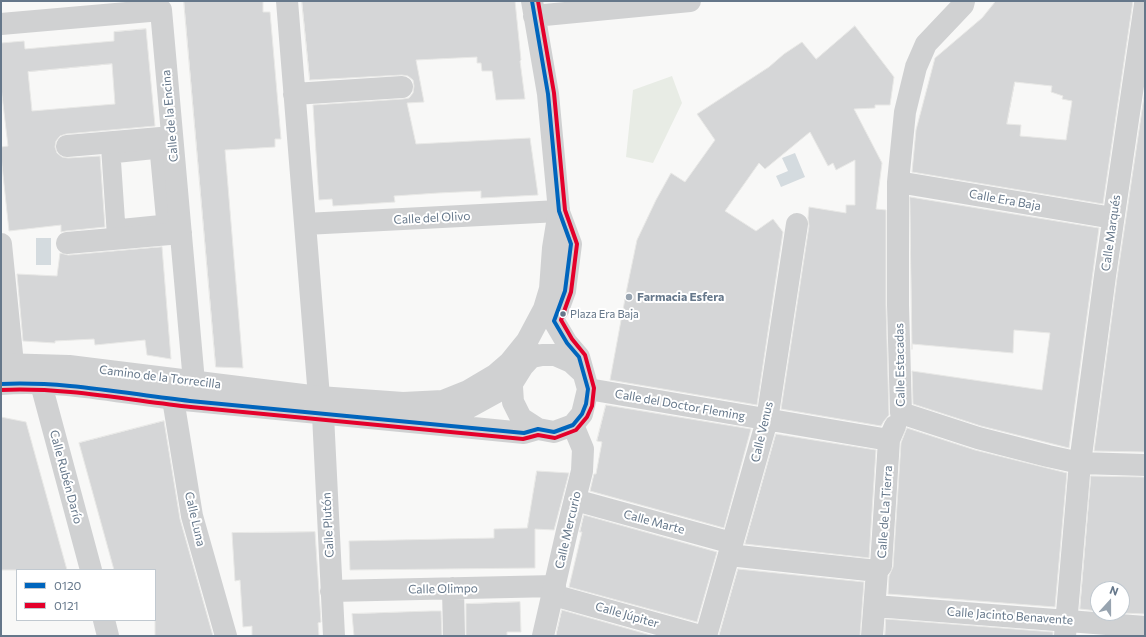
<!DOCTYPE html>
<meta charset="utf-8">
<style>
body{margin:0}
#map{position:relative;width:1146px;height:637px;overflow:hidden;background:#f8f8f7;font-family:Commissioner,sans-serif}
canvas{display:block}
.frame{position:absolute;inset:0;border:2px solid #65778a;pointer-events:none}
.legend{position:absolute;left:16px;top:569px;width:140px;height:52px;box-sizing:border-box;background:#fff;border:1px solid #c1c9d0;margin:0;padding:5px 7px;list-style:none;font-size:12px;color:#65778a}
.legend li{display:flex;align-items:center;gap:8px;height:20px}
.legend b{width:20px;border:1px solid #c1c9d0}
.north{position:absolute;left:1090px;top:581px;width:40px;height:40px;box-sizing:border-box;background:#fff;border:1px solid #c1c9d0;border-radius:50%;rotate:21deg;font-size:11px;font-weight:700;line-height:16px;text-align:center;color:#65778a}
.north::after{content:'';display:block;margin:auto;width:14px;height:18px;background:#98a4b0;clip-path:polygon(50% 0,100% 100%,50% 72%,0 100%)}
</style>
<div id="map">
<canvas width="1146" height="637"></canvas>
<div class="frame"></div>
<ul class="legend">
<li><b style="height:5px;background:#0065bd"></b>0120</li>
<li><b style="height:5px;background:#e4002b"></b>0121</li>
</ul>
<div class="north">N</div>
</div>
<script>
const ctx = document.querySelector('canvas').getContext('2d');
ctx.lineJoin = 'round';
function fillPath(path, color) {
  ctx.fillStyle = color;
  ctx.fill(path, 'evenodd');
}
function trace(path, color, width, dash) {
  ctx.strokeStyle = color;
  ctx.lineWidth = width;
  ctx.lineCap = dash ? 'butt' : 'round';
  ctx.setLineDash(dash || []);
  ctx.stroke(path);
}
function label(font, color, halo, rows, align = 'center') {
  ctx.font = font + ' Commissioner,sans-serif';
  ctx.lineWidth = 4;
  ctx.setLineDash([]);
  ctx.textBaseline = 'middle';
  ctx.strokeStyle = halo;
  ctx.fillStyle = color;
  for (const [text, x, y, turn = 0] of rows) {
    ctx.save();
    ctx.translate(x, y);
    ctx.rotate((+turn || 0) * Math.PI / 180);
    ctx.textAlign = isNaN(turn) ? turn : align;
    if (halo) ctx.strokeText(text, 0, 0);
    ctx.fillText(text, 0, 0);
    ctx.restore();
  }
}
const green = new Path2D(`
 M672,76L682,103L653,163L626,157L633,90Z`);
const water = new Path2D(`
 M795,153L805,177L781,187L776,176L788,171L782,158Z
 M36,238H51V265H36Z`);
const building = new Path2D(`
 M184,1H263V12H270L281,139H275V147L225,150L243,368L216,367Z
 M302,1H515L521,60L520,61L525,99L496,100L492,71H482L481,63H477V57L416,60L424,102L407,103L416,144L530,138L538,195L481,198V191L438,193L394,196L395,202L333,206L332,199L319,200L313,105L403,99L409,98L413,93L414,86L413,80L408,76L402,75L310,80Z
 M996,1H1133L1103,204L912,172L916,130L935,58L982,18ZM1015,82L1052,86L1051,92L1063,96L1062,99L1072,101L1066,140L1020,136L1021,125L1007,124Z
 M855,26L894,77L890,105H875V108L854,109L882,163L876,209L886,210V305L889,415L884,421L881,426L781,409L809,226L808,218L809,207L846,213V205H855V160L836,170L833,163L828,166L810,132L765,169L759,163L725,211L756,231L773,219L783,232L757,405L610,380L627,288L637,240L656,200L671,173L685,182L715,140L697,114L769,67L784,54L802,42L816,59Z
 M146,29L155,126L66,134L60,136L56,141L55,147L57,153L62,157L68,158L100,156L105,227L66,231L61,232V225L9,231L1,156V147L8,146L1,87V43L24,41L25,49L114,41V32ZM112,64L115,104L32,111L28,72Z
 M1145,90V452L1094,451L1117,278Z
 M910,197L1099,228L1069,448L981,426L913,404L912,371L1042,390L1050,333L1014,330L1013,353L912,344V349Z
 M162,247L171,359L147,355L145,340L95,345L94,339L55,341V343L23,341L17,274L57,276L60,253L68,255Z
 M606,405L751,429L724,528L590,491L594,474H596L602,442L597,441Z
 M1,417L26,422L67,570H1Z
 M164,421L180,519L213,636H155V570H114L79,443Z
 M907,428L975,450L1067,473L1055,607L888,594L889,576L893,567L901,443Z
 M776,434L876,450L869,558L745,544Z
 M537,471L569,473L554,530L535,529V568L350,570L349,541L494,538V529L527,528Z
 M1091,476L1145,477V614L1122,613V589H1098V611L1080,609Z
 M584,515L717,552L697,622L569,587L582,532H580Z
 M315,532L321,622L318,623L319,636H252V626L243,627L240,580L235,581L232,533Z
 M738,569L864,582L860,636H719Z
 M520,602L521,632H507V636H466V604Z
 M562,610L654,636H556Z
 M431,611H441L442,636H354L352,614Z
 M886,619L1053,632V636H885Z`);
const pedestrian = new Path2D(`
 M159,149L166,224L116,229L111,154Z`);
const minor = new Path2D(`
 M287,1L319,397
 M964,1L963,5L926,44L916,67L905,112L898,182V305L901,413L978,438L1048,456L1080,463L1145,465
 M1,24L161,10L194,382
 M294,94L402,87
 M67,146L172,137
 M898,182L1113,218
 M305,224L559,211
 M67,243L181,233
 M1,244L13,364
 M41,384L91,570
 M588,389L889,440
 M173,399L192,516L226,636
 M323,415L334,636
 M575,500L732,543
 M729,555L877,571
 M453,588L454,636
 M331,591L555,586
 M553,595L701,636
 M875,606L1145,627
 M104,620L108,636
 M706,636L767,420L797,224
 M872,636L877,571L881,566L889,440L895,426
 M1065,636L1080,463L1105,276L1145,4`);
const tertiary = new Path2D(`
 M534,16L690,1
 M558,310L565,291L571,244L559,212
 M519,355L532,357L542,355H555L571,362L583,373
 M1,364L69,366L319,397L403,403L443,401L468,391L495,375L510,362L527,341L544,309L550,289L553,248L559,211L548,94L532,1
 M511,372L513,402L521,418L538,429L554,432L573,425L582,414L588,389L579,357L567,343L554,321
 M1,384C63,379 123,394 184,400C298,412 411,422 524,433L538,429
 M434,422L462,411L502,389L513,382L523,366L534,354
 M543,636L567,531L582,471L583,449L573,425`);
const bus1 = new Path2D(`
 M1,384C65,381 127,394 190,401C301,412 413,422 524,433L538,429L554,432L573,425L582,414L586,404L588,389L579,357L567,343L554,321L565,291L571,244L559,211L548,94L532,1`);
const bus2 = new Path2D(`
 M1,390C65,387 128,400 191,407C302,418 413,428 523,439L538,435L555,438L576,430L587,417L592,406L594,388L585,355L572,339L561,320L571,292L577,244L565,210L554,93L538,1`);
const markers = [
 [629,297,4,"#98a4b0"],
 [563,314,3.5,"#65778a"]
];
const busNames = [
 ["Plaza Era Baja",570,314]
];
const streetNames = [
 ["Calle de la Encina",170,116,-95],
 ["Calle Era Baja",1005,200,10],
 ["Calle del Olivo",432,218,-3],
 ["Calle Marqués",1111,233,-82],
 ["Calle Estacadas",900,365,-91],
 ["Camino de la Torrecilla",160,377,7],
 ["Calle del Doctor Fleming",680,405,10],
 ["Calle Venus",762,432,-77],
 ["Calle Rubén Darío",66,477,75],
 ["Calle de La Tierra",885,512,-86],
 ["Calle Luna",195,519,77],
 ["Calle Marte",654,522,15],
 ["Calle Plutón",328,525,-93],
 ["Calle Mercurio",568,530,-77],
 ["Calle Olimpo",443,589,-1],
 ["Calle Júpiter",627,615,16],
 ["Calle Jacinto Benavente",1010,616,4]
];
const poiNames = [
 ["Farmacia Esfera",637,297]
];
fillPath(green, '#e8ece5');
fillPath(water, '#d4dbdf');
fillPath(building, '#d5d6d7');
trace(building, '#e8e8e6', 1);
trace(pedestrian, '#d0d1d2', 19);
trace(minor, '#d0d1d2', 22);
trace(tertiary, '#d0d1d2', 22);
trace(bus1, '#0065bd', 4);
trace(bus2, '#e4002b', 4);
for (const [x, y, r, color] of markers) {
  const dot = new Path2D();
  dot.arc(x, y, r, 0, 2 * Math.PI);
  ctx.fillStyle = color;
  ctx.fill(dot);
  trace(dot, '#fff', 1.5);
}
label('11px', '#65778a', '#fff', busNames, 'left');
label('12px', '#65778a', '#fff', streetNames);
label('bold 12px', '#65778a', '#fff', poiNames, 'left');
</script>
